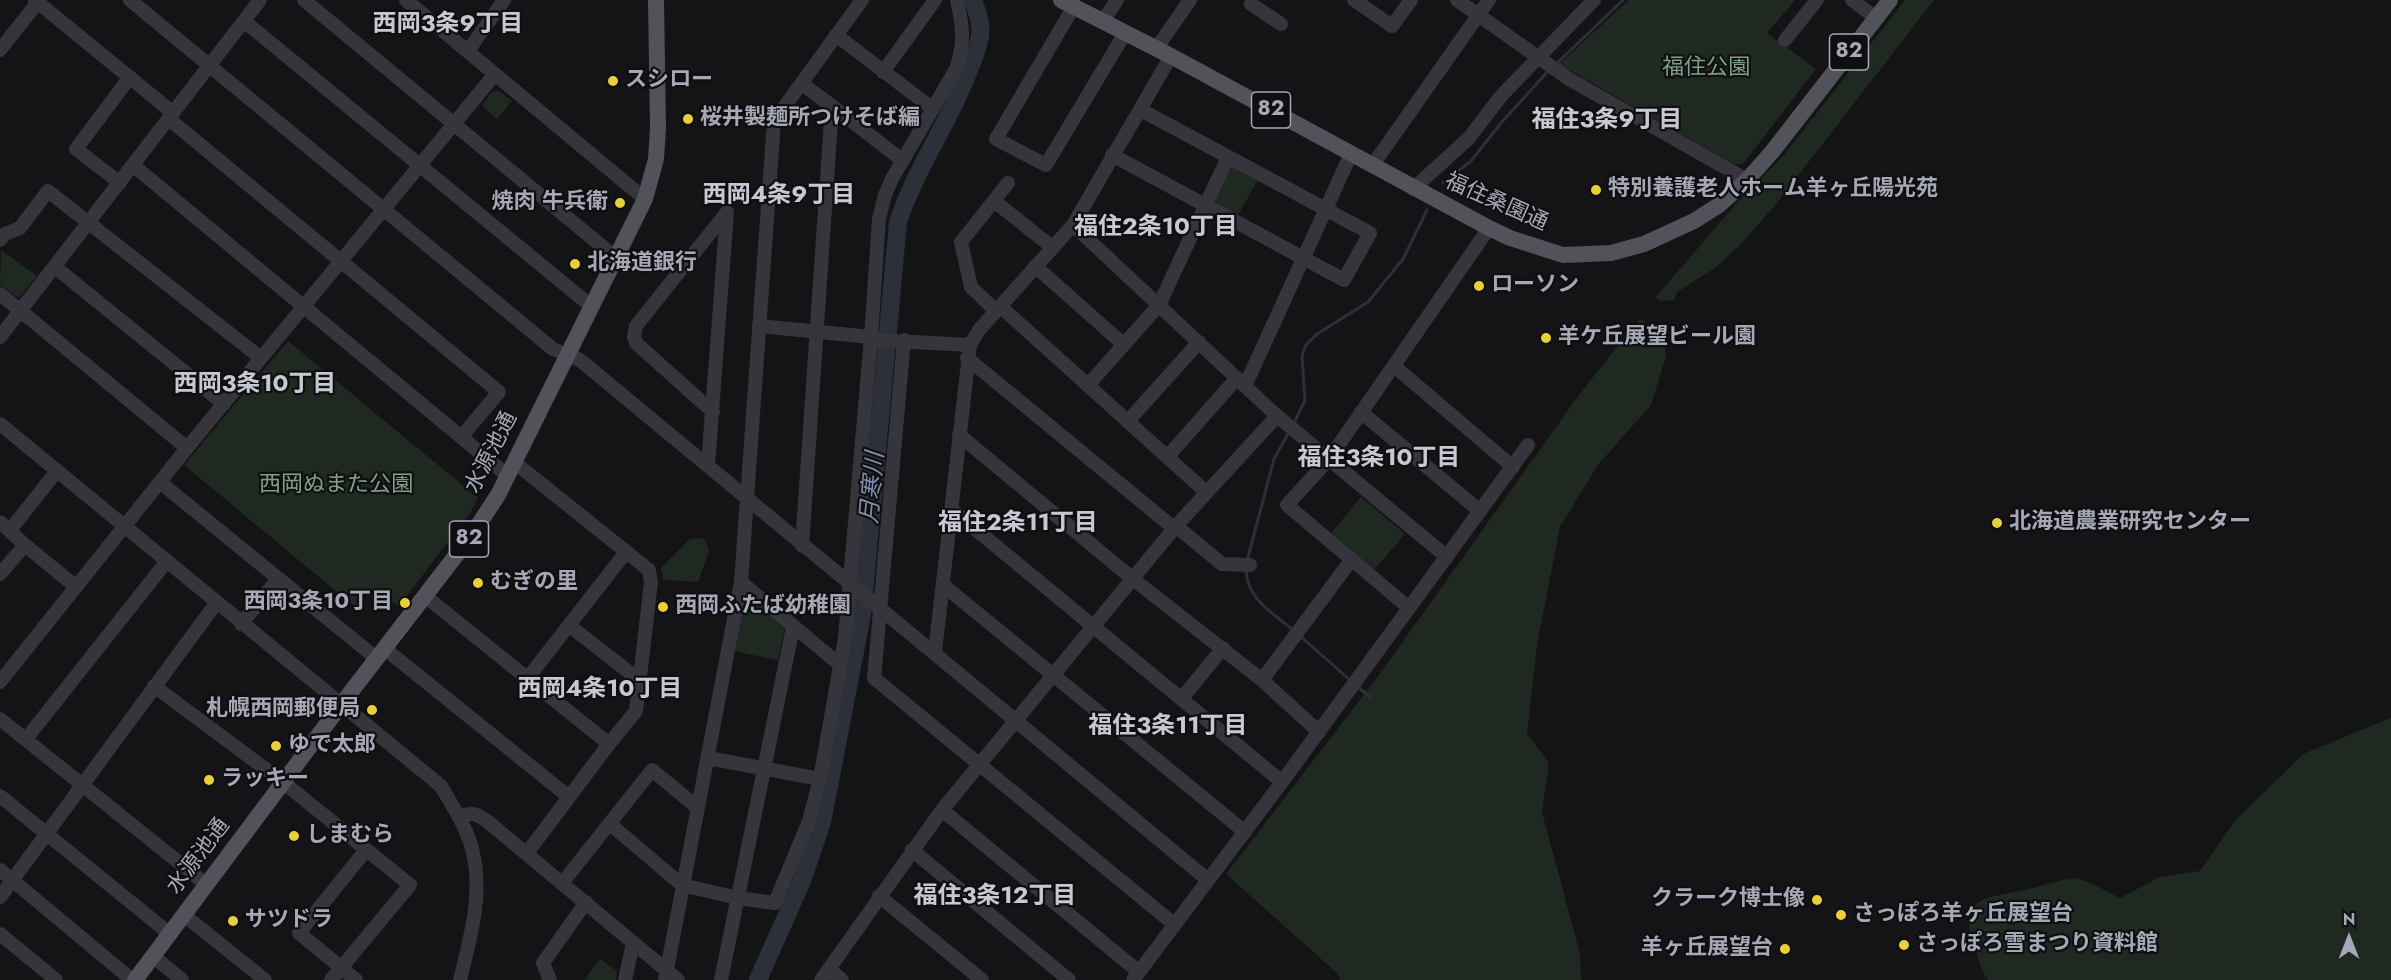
<!DOCTYPE html>
<meta charset="utf-8">
<style>
body{margin:0}
#map{position:relative;width:2391px;height:980px;overflow:hidden;background:#141416;font-family:Jost,sans-serif}
canvas{display:block}
.north{position:absolute;left:2319px;top:908px;width:60px;height:60px;-webkit-text-stroke:4px #0f0f11;paint-order:stroke;rotate:0deg;font-size:16px;font-weight:700;line-height:24px;text-align:center;color:#a6a8b6}
.north::after{content:'';display:block;margin:auto;width:21px;height:27px;background:#a6a8b6;clip-path:polygon(50% 0,100% 100%,50% 72%,0 100%)}
</style>
<div id="map">
<canvas width="2391" height="980"></canvas>
<div class="north">N</div>
</div>
<script>
const ctx = document.querySelector('canvas').getContext('2d');
ctx.lineJoin = 'round';
function fillPath(path, color) {
  ctx.fillStyle = color;
  ctx.fill(path, 'evenodd');
}
function trace(path, color, width, dash) {
  ctx.strokeStyle = color;
  ctx.lineWidth = width;
  ctx.lineCap = dash ? 'butt' : 'round';
  ctx.setLineDash(dash || []);
  ctx.stroke(path);
}
function label(font, color, halo, rows, align = 'center') {
  ctx.font = font + ' Jost,"Noto Sans JP",sans-serif';
  ctx.lineWidth = 4.5;
  ctx.setLineDash([]);
  ctx.textBaseline = 'middle';
  ctx.strokeStyle = halo;
  ctx.fillStyle = color;
  for (const [text, x, y, turn = 0] of rows) {
    ctx.save();
    ctx.translate(x, y);
    ctx.rotate((+turn || 0) * Math.PI / 180);
    ctx.textAlign = isNaN(turn) ? turn : align;
    if (halo) ctx.strokeText(text, 0, 0);
    ctx.fillText(text, 0, 0);
    ctx.restore();
  }
}
const green = new Path2D(`
 M1629,0H1795L1767,33L1816,69L1743,164H1733L1559,64Z
 M1905,0H1934L1776,204L1742,243L1715,268L1677,292L1674,300L1661,301L1656,297L1735,205L1784,155Z
 M499,91L512,101L497,119L482,106L492,92Z
 M1234,166L1258,180L1238,215L1217,204L1215,200L1229,167Z
 M1,250L37,276L19,298L0,285Z
 M1640,318L1663,339L1666,356L1651,405L1597,466L1560,527L1537,645L1527,734L1549,763L1542,812L1580,954L1581,980H1340L1338,974L1226,874L1379,675L1576,399Z
 M288,341L478,498L470,513L399,606L370,588L355,607L184,465Z
 M1361,497L1405,534L1374,570L1331,533Z
 M704,538L709,551L698,582L663,580L661,568L690,539Z
 M743,586L786,622L778,660L733,651Z
 M2391,718V980H1988C1978,964 1979,959 1973,942C1957,893 1994,898 2029,889C2040,887 2069,876 2078,879C2092,882 2107,892 2120,898L2160,877L2200,871L2235,821L2303,754Z
 M600,959L617,971L616,980H584Z`);
const stream = new Path2D(`
 M1555,65L1623,0
 M1443,183L1471,161L1501,123L1550,69
 M1294,423L1305,400L1302,356L1306,345L1317,334L1368,302L1403,259L1427,210
 M1247,561L1274,459L1289,432
 M1246,568C1246,599 1272,612 1294,631
 M1299,635L1350,680
 M1358,687L1370,697`);
const river = new Path2D(`
 M758,980L802,881L822,822L862,615L898,222C915,170 947,126 967,75C972,62 978,50 980,36C982,23 977,12 973,0`);
const minor = new Path2D(`
 M35,0L172,112
 M130,0L553,349L580,360L1208,880
 M304,0L615,257
 M406,0L645,199
 M1354,0L1392,26L1411,0
 M1457,0L1569,79L1747,180
 M1852,0L1876,18
 M1251,4L1281,24
 M1074,6L996,139L1046,165L1125,33
 M244,21L591,306
 M1103,21L1117,0
 M836,35L933,109
 M1785,40L1817,0
 M1156,49L1190,0
 M0,50L38,2
 M468,51L504,0
 M883,72L935,0
 M802,84L832,106L802,546
 M832,106L902,160
 M169,119L499,392L462,436
 M1112,155L1344,280L1370,233L1141,110
 M134,166L507,475
 M1372,166L1489,0
 M120,183L76,149L130,77
 M1413,189L1469,138L1501,96L1594,0
 M994,201L1052,247
 M1073,225L1277,416L1447,557
 M0,240L5,234L20,228L48,191L261,358
 M1035,266L1123,344
 M55,267L224,404
 M0,294L187,448
 M1000,306L1206,492
 M996,311L971,287L961,242L1008,183
 M759,326L871,337L875,340L970,345
 M0,337L260,0
 M904,340L874,678L1175,925
 M967,358L1170,525L1176,526L1222,564L1250,565
 M1394,366L1513,467
 M1089,384L1159,305L1228,157
 M1245,386L1351,154
 M1361,412L1480,511
 M1129,420L1199,342
 M0,424L441,786C453,807 468,829 473,853C483,896 470,938 460,980
 M959,435L1133,579L1262,680L1319,732
 M1168,456L1237,378
 M514,462L649,570L651,582L636,711L609,744
 M708,465L727,212L636,326L634,337L636,343L713,412
 M161,483L376,658
 M951,509L1282,782
 M0,522L25,545
 M10,530L57,471
 M0,574L25,545L76,587
 M741,582L840,665
 M943,585L1245,832
 M425,596L609,744L527,853
 M1409,608L1287,505L1329,459L1489,228
 M241,624L278,579
 M570,626L639,680
 M384,648L569,797
 M935,652L970,345L979,330L1073,225L1171,56
 M527,679L626,552
 M1262,680L1352,559
 M0,682L187,448L495,74
 M154,686L283,782L410,885L331,980
 M1182,698L1223,648
 M0,719L207,885
 M26,739L167,561
 M708,758L820,779
 M0,796L170,934
 M942,810L1139,972
 M459,817C472,812 476,813 487,821L678,980
 M610,824L682,885L738,898L775,903L809,821L820,779L845,638L871,337L879,219L885,195L893,177L956,69C965,42 963,27 957,0
 M912,850L1069,980
 M0,870L132,980
 M563,882L652,770L698,808
 M879,896L982,980
 M0,897L217,602
 M184,915L265,980
 M0,934L56,980
 M153,956L182,980
 M829,969L842,980
 M356,980L299,933L366,850
 M550,980L543,963L586,902
 M625,980L633,943
 M665,980L741,582L774,121L862,0
 M721,980L793,627
 M821,980L942,810L1176,526L1277,416
 M1133,980L1282,782L1528,445`);
const major = new Path2D(`
 M1061,0L1171,56L1489,228L1510,238L1563,255L1611,253L1644,244L1694,221L1719,205L1747,180L1772,152L1890,0
 M135,980L350,693L471,536L498,495L645,199L656,159L658,128L656,0`);
const markers = [
 [613,81,6,"#ead038"],
 [688,119,6,"#ead038"],
 [1596,190,6,"#ead038"],
 [620,203,6,"#ead038"],
 [575,264,6,"#ead038"],
 [1479,286,6,"#ead038"],
 [1546,338,6,"#ead038"],
 [1997,523,6,"#ead038"],
 [478,583,6,"#ead038"],
 [405,603,6,"#ead038"],
 [663,607,6,"#ead038"],
 [372,710,6,"#ead038"],
 [276,746,6,"#ead038"],
 [209,780,6,"#ead038"],
 [294,836,6,"#ead038"],
 [1817,900,6,"#ead038"],
 [1841,915,6,"#ead038"],
 [233,921,6,"#ead038"],
 [1904,945,6,"#ead038"],
 [1785,949,6,"#ead038"]
];
const shields = [
 [1849,52,39],
 [1271,110,39],
 [469,539,39]
];
const shieldNames = [
 ["82",1849,52],
 ["82",1271,110],
 ["82",469,539]
];
const parkNames = [
 ["福住公園",1706,69],
 ["西岡ぬまた公園",336,486]
];
const poiNames = [
 ["スシロー",625,81],
 ["桜井製麺所つけそば編",700,119],
 ["特別養護老人ホーム羊ヶ丘陽光苑",1608,190],
 ["焼肉 牛兵衛",608,203,"right"],
 ["北海道銀行",587,264],
 ["ローソン",1491,286],
 ["羊ケ丘展望ビール園",1558,338],
 ["北海道農業研究センター",2009,523],
 ["むぎの里",490,583],
 ["西岡3条10丁目",393,603,"right"],
 ["西岡ふたば幼稚園",675,607],
 ["札幌西岡郵便局",360,710,"right"],
 ["ゆで太郎",288,746],
 ["ラッキー",221,780],
 ["しまむら",306,836],
 ["クラーク博士像",1805,900,"right"],
 ["さっぽろ羊ヶ丘展望台",1853,915],
 ["サツドラ",245,921],
 ["さっぽろ雪まつり資料館",1916,945],
 ["羊ヶ丘展望台",1773,949,"right"]
];
const streetNames = [
 ["福住桑園通",1496,203,24],
 ["水源池通",492,453,-63],
 ["水源池通",199,857,-53]
];
const neighbourhoodNames = [
 ["西岡3条9丁目",448,25],
 ["福住3条9丁目",1607,121],
 ["西岡4条9丁目",779,196],
 ["福住2条10丁目",1156,228],
 ["西岡3条10丁目",255,385],
 ["福住3条10丁目",1379,459],
 ["福住2条11丁目",1018,524],
 ["西岡4条10丁目",600,690],
 ["福住3条11丁目",1168,727],
 ["福住3条12丁目",995,897]
];
const waterNames = [
 ["月寒川",874,488,-85]
];
fillPath(green, '#202822');
trace(stream, '#2b3039', 3);
trace(river, '#2b3039', 18);
trace(minor, '#35353b', 14);
trace(major, '#51525a', 16);
for (const [x, y, r, color] of markers) {
  const dot = new Path2D();
  dot.arc(x, y, r, 0, 2 * Math.PI);
  ctx.fillStyle = color;
  ctx.fill(dot);
  trace(dot, '#0f0f11', 2);
}
for (const [x, y, w] of shields) {
  const box = new Path2D();
  box.roundRect(x - w / 2, y - 18, w, 36, 4.5);
  ctx.fillStyle = '#0f0f11';
  ctx.fill(box);
  trace(box, '#a6a8b6', 1.5);
}
label('bold 21px', '#a6a8b6', null, shieldNames);
label('22px', '#7ea087', '#0f0f11', parkNames);
label('bold 22px', '#a6a8b6', '#0f0f11', poiNames, 'left');
label('22px', '#a6a8b6', '#0f0f11', streetNames);
label('bold 24px', '#c7c8d2', '#0f0f11', neighbourhoodNames);
label('italic 24px', '#7e8faf', '#0f0f11', waterNames);
</script>
